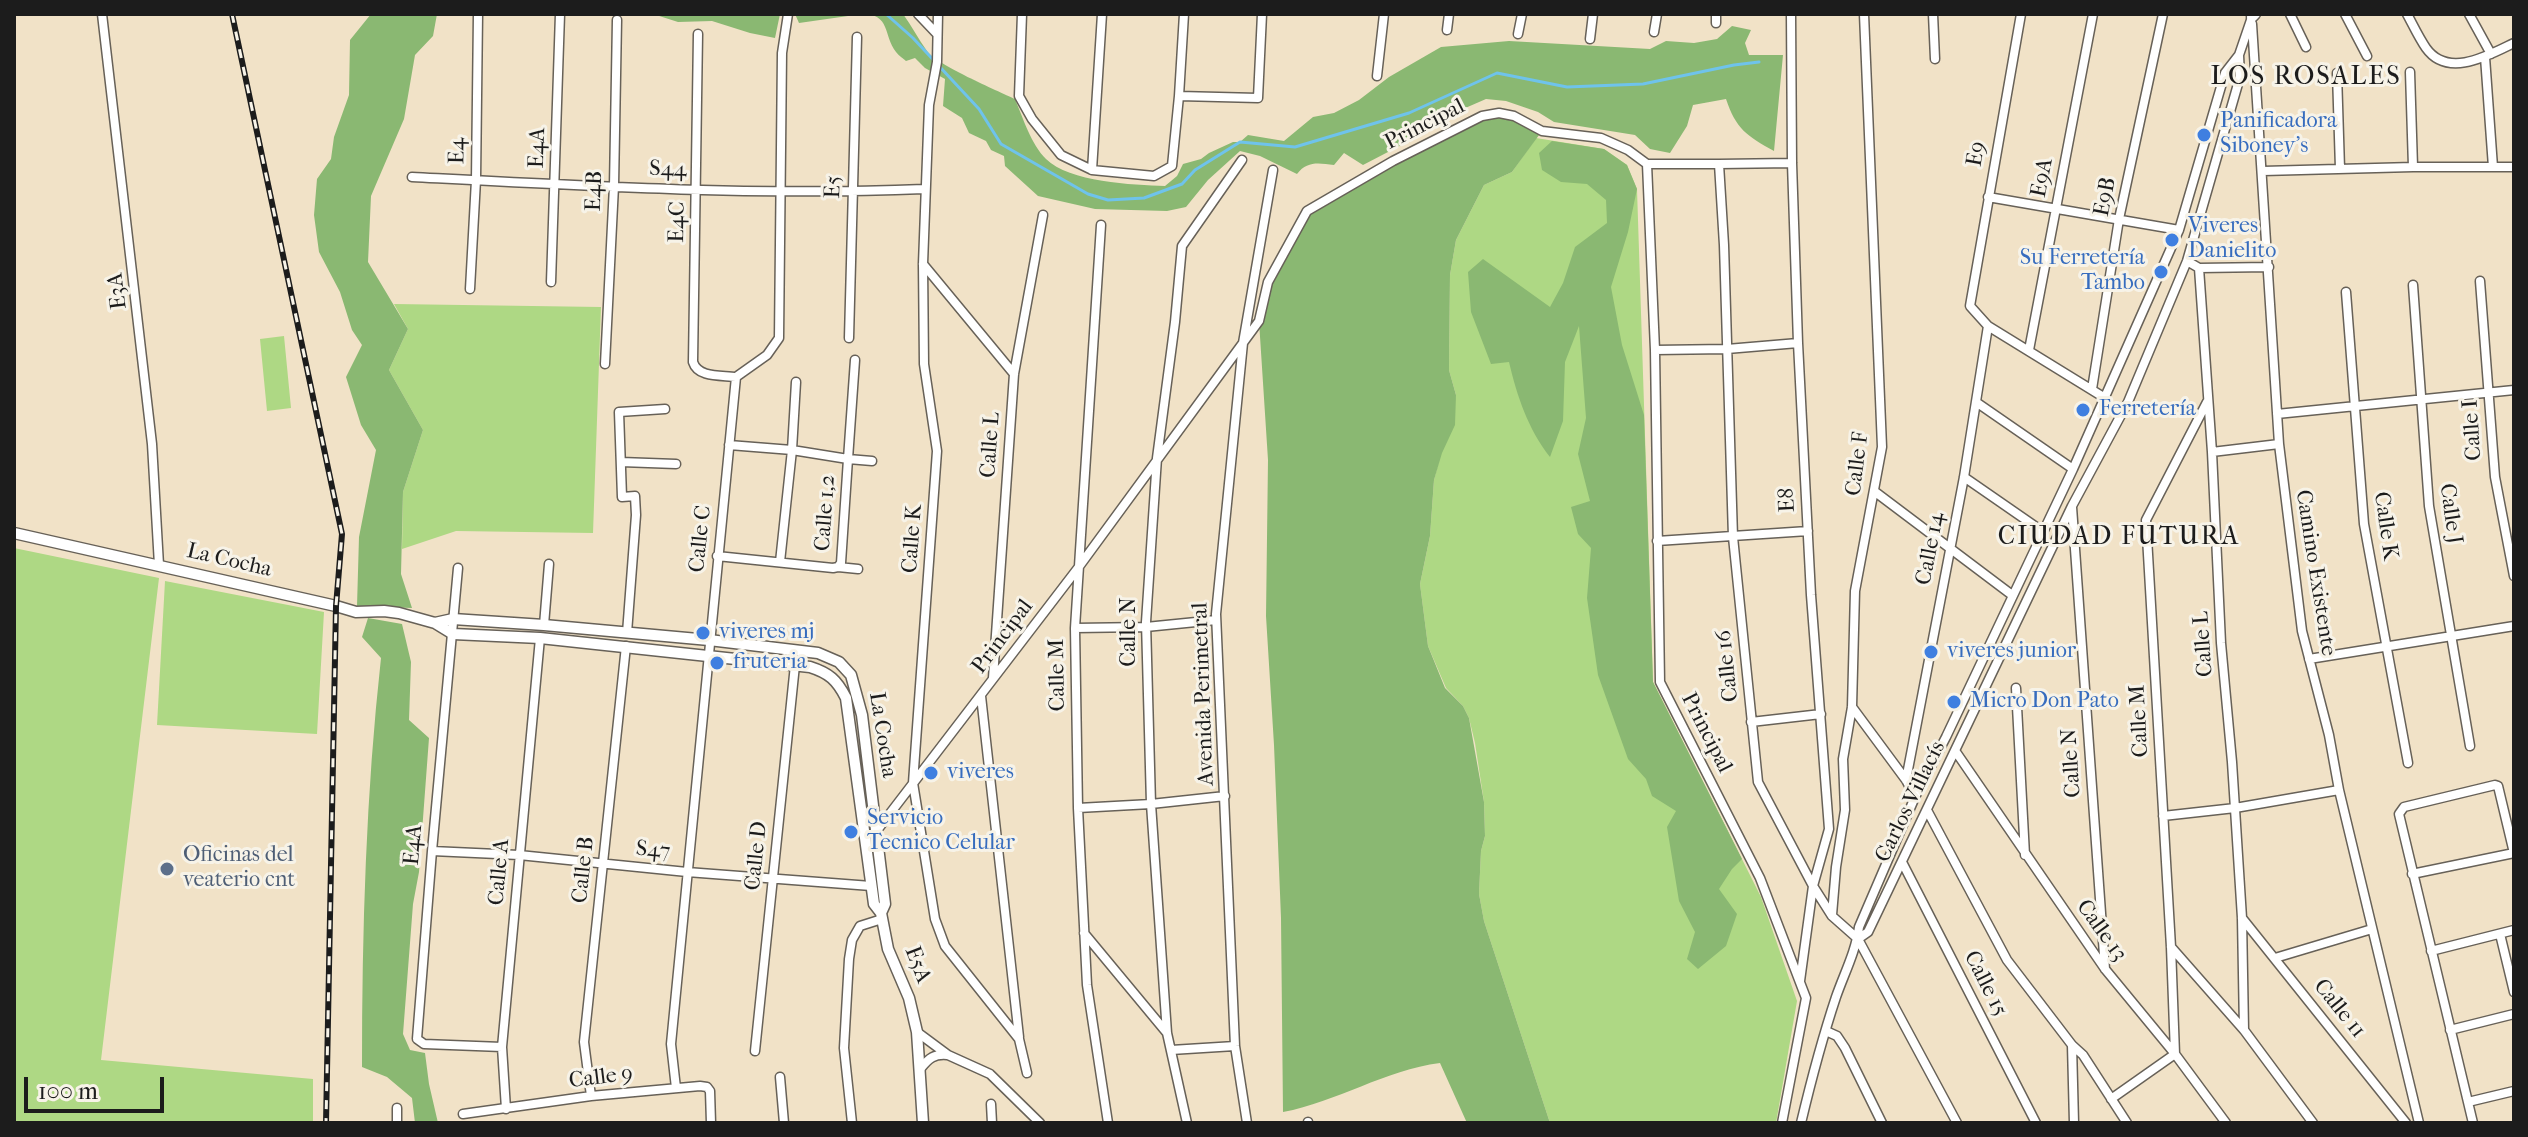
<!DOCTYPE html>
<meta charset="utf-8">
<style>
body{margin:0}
#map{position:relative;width:2528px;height:1137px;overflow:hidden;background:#f1e2c7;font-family:"IM FELL French Canon",serif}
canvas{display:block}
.frame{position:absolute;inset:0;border:16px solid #1c1c1c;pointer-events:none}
.scale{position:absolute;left:24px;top:1077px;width:140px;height:36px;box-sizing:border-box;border:4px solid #1c1c1c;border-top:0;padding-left:10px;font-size:24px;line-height:28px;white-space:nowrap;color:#1c1c1c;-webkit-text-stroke:6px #f7f3e8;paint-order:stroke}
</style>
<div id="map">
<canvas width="2528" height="1137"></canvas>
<div class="frame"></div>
<div class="scale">100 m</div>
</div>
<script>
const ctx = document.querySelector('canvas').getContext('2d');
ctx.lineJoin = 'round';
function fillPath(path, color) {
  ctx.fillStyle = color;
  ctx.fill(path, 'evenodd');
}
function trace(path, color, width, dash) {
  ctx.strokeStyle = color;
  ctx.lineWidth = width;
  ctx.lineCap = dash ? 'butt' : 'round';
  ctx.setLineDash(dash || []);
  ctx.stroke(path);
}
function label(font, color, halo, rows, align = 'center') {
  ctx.font = font + ' "IM FELL French Canon",serif';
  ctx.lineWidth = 6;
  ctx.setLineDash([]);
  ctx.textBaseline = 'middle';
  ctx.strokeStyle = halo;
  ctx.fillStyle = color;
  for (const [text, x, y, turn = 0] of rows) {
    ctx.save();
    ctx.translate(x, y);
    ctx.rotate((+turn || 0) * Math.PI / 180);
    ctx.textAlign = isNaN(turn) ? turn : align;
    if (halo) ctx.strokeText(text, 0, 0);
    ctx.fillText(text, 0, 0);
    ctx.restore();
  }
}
const green = new Path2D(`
 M1536,138L1604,149L1627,165L1637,189L1653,682L1761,897L1797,1001L1776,1123H1550L1484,921L1479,894L1481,851L1485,836L1484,802L1475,743L1469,718L1463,706L1446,688L1428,646L1420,584L1430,536L1434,480L1456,395L1449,370L1450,275L1456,240L1484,185L1512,172Z
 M394,304L601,307L593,533L456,531L402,549L403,492L423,430L389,370L408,329Z
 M284,336L291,408L267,411L260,339Z
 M14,548L159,578L101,1060L313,1079V1123H14Z
 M165,581L324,612L317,734L157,725Z`);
const forest = new Path2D(`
 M371,14H437L433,36L415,55L404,119L371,196L368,262L408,329L389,370L423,430L403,492L401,574L412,608L357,606L359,537L376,450L361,425L346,377L362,345L352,330L340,292L319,252L314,215L317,179L331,159L334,137L349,95L350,40Z
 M653,14H780L775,38L750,33L712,21L678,22Z
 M795,14H903C912,26 918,39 927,51C935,64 998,91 1015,99C1023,118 1031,144 1046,159C1069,182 1133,185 1165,186L1177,176L1183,164L1201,159L1209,153L1233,142H1240L1248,135L1284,141L1313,117L1334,113L1359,100L1389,77L1441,47L1509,41L1650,49L1666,41L1694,43L1717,39L1732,26L1751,30L1745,43L1749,55H1783L1774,151C1747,136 1736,129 1726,99L1693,105L1687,126L1670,153L1650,149L1635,135L1554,122L1538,112L1506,101L1486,99L1463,109L1413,139L1363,165L1344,153L1334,165C1318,163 1307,161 1297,174L1260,156L1240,151L1208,180L1186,207L1167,211L1095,209L1038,196L1005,166L1004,156L991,150L986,141L969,133L962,118L943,106L945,79L925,68L915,58L906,61C903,58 899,56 896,52C883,35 891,14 862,14L799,23Z
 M1499,113L1542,131L1512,172L1484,185L1456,240L1450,275L1449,370L1456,395L1455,425L1442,453L1434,480L1430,536L1420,584L1428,646L1445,688L1463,706L1469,718L1484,802L1485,836L1481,851L1479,894L1484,921L1550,1123H1467L1440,1063C1385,1070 1337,1102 1283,1112L1281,918L1274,745L1266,616L1268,460L1259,321L1268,282L1307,211L1482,116Z
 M1552,141L1604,149L1627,165L1637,189L1628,232L1611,287L1622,345L1644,415L1653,682L1742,859L1732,869L1719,889L1737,914L1726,946L1698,969L1687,959L1695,932L1679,901L1667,827L1676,811L1652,796L1646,779L1628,759L1598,675L1587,598L1591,548L1578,534L1571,507L1590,501L1578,454L1586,418L1579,326L1565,362L1563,421L1550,457C1528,429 1517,396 1509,362L1491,364L1471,312L1468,272L1483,259L1550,307L1563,283L1575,247L1607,223L1606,200L1587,184L1561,182L1542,170L1539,153Z
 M368,618L402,624L411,662L409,720L429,738L419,872L413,904L403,1034L410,1050L425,1053L429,1084L438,1123H415L412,1098L387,1077L362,1067C362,930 366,793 381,658L362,637Z`);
const stream = new Path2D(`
 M886,14L913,38L979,109L1001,144L1088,194L1108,200L1144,198L1182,184L1195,170L1240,142L1295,147L1409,113L1497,73L1567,87L1643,84L1734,65L1759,62`);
const minor = new Path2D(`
 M102,14L152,444L159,565
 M918,14L937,34
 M938,14L937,62L929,105L923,264L924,364L937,451L913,783L935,919L945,946L1019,1039L1027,1073
 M1022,14L1019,96L1032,119L1061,155L1092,170L1154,176L1172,166L1179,96L1184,14
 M1716,14V23
 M1791,14L1792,163L1798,343L1811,595L1829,829L1813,886L1800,981
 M1933,14L1935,59
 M2021,14L1970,306L1988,326L2105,398
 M2290,14L2306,47
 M2345,14L2367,56
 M2407,14C2413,25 2419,38 2426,48C2448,79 2489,55 2514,43
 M2469,14L2491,54
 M2252,24L2279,444L2302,631L2329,735L2339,790L2419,1123
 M1447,30L1449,14
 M1654,32L1657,14
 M698,34L693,362C698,378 721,375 736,377
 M1518,34L1522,14
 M1590,39L1593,14
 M2485,57L2493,167
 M2410,72L2413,167
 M2337,73L2340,169
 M1377,76L1384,14
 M1179,96L1258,98L1262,14
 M1792,163L1719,164L1724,245L1733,537L1758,782L1813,886L1832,916L1858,939L1957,1123
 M1647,164H1719
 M1092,170L1102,14
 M2263,171L2413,167H2514
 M412,177C582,186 754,196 924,189
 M1988,197L2179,230
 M1101,225L1075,628L1078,808L1087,985L1108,1123
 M2187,261L2199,268L2212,452L2221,643L2232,762L2242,918L2244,1030
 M923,264L1014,374
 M2199,268L2269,267
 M2480,281L2495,477L2514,576
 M551,282L560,14
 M2413,285L2429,506L2470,746
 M470,289L476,180L478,14
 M2346,292L2364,524L2408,763
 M849,338L857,37
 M1655,350L1727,349L1798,343
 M2029,350L2093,14
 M855,360L848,459L872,461
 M605,364L614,186L617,20
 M2092,389L2119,219L2163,14
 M1976,402L2073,469
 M2277,414L2514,390
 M2212,452L2279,444
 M621,462L676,464
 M1964,477L2042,531
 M1874,491L2012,595
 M2072,507L2105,969
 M1657,541L1808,531
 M717,556L833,568L838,567L841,563L848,459L792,450L729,445
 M780,562L792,450L796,382
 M838,567L858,569
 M458,568L432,851L417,1039L424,1044L502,1047
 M544,625L549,564
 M1075,628L1146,627L1216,620
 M627,633L636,515L635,496L622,497L619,412L665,409
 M2309,659L2514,626
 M993,678L1014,374L1043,215
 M2016,688L2025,855
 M981,696L1019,1037
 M1852,707L1906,780L1915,797
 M1751,722L1821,714
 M1956,752L2105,969L2175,1054L2226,1123
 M1906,780L1964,477L1988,326
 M1078,808L1151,804L1225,796
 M1928,812L2007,960L2072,1045L2083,1055L2127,1123
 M2163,816L2235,808L2339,790
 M875,833L1078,568L1259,321L1268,282L1307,211L1393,161L1482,116L1499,113L1514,116L1542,131L1601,138L1628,150L1647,164L1655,350L1660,682L1760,878L1806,998L1782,1123
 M432,851L519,855L687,872L871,886
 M1902,862L2036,1123
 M2412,874L2514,853
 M1832,915L1836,867L1845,810L1843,759L1852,707L1855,591L1882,447L1864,14
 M2242,918L2406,1123
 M1084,933L1167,1033
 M2500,934L2514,992
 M1858,939L1868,932L2072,506L2128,402L2187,261L2240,77L2239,55
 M2171,947L2244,1030L2313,1123
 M2431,951L2514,930
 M2275,958L2372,929
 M2450,1030L2514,1014
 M1826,1031L1837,1036L1845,1048L1882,1123
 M917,1032L948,1055L990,1074L1040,1123
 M2072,1045L2074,1123
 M1171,1050L1235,1046
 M755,1051L795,665
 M921,1068C929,1058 934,1054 947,1055
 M780,1077L784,1123
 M676,1088L671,1044L736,377L767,355L779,338L782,53L788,14
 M591,1096L584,1042L626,646
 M2111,1099L2175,1054L2171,947L2146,520L2207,402
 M2468,1102L2514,1091
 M991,1104L992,1123
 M506,1109L502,1047L540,638
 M463,1114L591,1096L700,1086L707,1087L710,1091L711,1123
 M1308,1122V1123
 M397,1123V1108
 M852,1123L844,1048L849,959L852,940L860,926L882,919
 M1187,1123L1167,1033L1151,804L1146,622L1157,458L1175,322L1182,246L1242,160
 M1247,1123L1235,1046L1216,614L1243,343L1273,170
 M1801,1123C1811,1081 1822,1039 1836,997C1844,974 1856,951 1859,927L1915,797L1946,737L2073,469L2179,230L2225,73L2239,55L2252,17
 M2473,1123L2399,814L2404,807L2495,785L2498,786L2514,853`);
const tertiary = new Path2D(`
 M2252,17L2255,14
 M14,533L336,606L356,612L384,611L399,613L435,623L453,634L540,638L810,667C829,673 837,680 846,698L874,904L881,913L888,949L909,998L917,1032L923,1123
 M435,623L453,619L544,625L709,640L818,653L839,662L851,675L862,715L885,904L881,913`);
const rail = new Path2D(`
 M232,14L342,534L336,606L326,1123`);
const markers = [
 [2204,135,8,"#3f7fe0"],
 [2172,240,8,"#3f7fe0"],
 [2161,272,8,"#3f7fe0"],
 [2083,410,8,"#3f7fe0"],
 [703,633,8,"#3f7fe0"],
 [1931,652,8,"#3f7fe0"],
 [717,663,8,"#3f7fe0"],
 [1954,702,8,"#3f7fe0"],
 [931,773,8,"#3f7fe0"],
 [851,832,8,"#3f7fe0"],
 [167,869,8,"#5c6f8a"]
];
const shopNames = [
 ["Panificadora",2220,122],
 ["Siboney's",2220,147],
 ["Viveres",2188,227],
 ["Danielito",2188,252],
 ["Su Ferretería",2145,259,"right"],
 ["Tambo",2145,284,"right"],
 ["Ferretería",2099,410],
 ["viveres mj",719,633],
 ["viveres junior",1947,652],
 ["fruteria",733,663],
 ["Micro Don Pato",1970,702],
 ["viveres",947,773],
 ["Servicio",867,819],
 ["Tecnico Celular",867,844]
];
const streetNames = [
 ["Principal",1425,125,-27],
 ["E4A",538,148,-88],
 ["E4",458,151,-89],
 ["E9",1977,154,-80],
 ["S44",668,170,2],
 ["E9A",2043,178,-79],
 ["E5",834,187,-88],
 ["E4B",595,191,-88],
 ["E9B",2106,197,-79],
 ["E4C",678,222,-89],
 ["E3A",118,291,-97],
 ["Calle I",2473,430,-94],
 ["Calle L",991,445,-86],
 ["Calle F",1858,464,-83],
 ["E8",1788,500,-93],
 ["Calle 1,2",826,513,-86],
 ["Calle J",2450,514,82],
 ["Calle K",2385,526,82],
 ["Calle C",701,539,-84],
 ["Calle K",913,539,-86],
 ["Calle 14",1931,549,-79],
 ["La Cocha",229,561,13],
 ["Camino Existente",2315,573,81],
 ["Calle N",1130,632,-90],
 ["Principal",1003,637,-53],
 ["Calle L",2204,644,-94],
 ["Calle 16",1728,666,-96],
 ["Calle M",1058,675,-91],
 ["Avenida Perimetral",1204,694,-92],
 ["Calle M",2140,721,-93],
 ["Principal",1706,733,63],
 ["La Cocha",882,735,81],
 ["Calle N",2072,763,-94],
 ["Carlos Villacís",1911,802,-64],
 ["E4A",414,845,-85],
 ["S47",653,851,6],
 ["Calle D",757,856,-84],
 ["Calle B",584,870,-84],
 ["Calle A",500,872,-85],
 ["Calle 13",2101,931,54],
 ["E5A",917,965,69],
 ["Calle 15",1985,984,63],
 ["Calle 11",2339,1009,51],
 ["Calle 9",601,1078,-7]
];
const serviceNames = [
 ["Oficinas del",183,856],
 ["veaterio cnt",183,881]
];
const quarterNames = [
 ["LOS ROSALES",2306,78],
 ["CIUDAD FUTURA",2119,538]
];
fillPath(green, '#aed884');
fillPath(forest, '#8ab872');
trace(stream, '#6fc3eb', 3);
trace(minor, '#676158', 11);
trace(tertiary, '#676158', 13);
trace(minor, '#fff', 8);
trace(tertiary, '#fff', 10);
trace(rail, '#1c1c1c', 6);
trace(rail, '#f7f3e8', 3, [9]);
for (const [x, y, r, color] of markers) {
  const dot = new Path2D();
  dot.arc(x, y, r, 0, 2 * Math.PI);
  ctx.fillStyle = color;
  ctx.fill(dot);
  trace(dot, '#f7f3e8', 3);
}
label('22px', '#366cbe', '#f7f3e8', shopNames, 'left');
label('22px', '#1c1c1c', '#f7f3e8', streetNames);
label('22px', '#4e5e75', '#f7f3e8', serviceNames, 'left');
ctx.letterSpacing = '2px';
label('26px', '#1c1c1c', '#f7f3e8', quarterNames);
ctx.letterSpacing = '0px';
</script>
